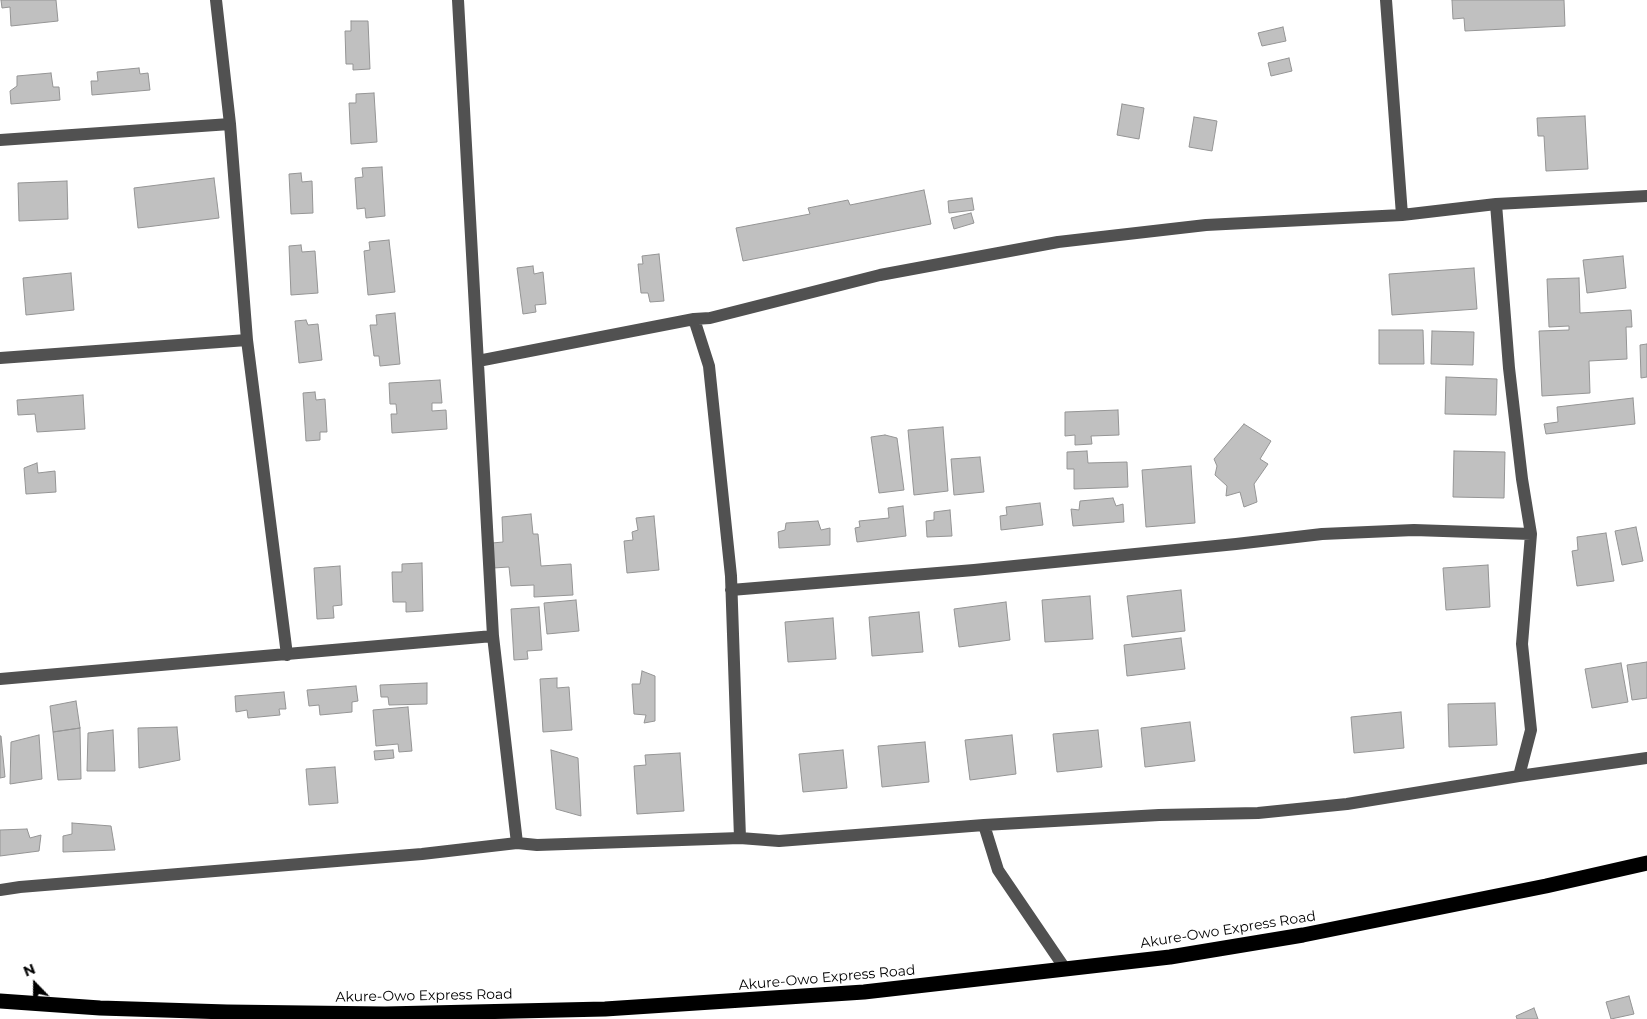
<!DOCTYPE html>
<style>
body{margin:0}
#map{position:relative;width:1647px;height:1019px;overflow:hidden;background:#fff;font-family:Montserrat,sans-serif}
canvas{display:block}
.north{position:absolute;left:10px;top:959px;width:50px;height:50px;-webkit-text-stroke:4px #fff;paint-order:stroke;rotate:338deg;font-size:14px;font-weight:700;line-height:20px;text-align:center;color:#000}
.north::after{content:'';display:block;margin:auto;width:18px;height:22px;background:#000;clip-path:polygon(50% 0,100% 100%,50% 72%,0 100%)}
</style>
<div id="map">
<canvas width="1647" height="1019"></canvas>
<div class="north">N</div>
</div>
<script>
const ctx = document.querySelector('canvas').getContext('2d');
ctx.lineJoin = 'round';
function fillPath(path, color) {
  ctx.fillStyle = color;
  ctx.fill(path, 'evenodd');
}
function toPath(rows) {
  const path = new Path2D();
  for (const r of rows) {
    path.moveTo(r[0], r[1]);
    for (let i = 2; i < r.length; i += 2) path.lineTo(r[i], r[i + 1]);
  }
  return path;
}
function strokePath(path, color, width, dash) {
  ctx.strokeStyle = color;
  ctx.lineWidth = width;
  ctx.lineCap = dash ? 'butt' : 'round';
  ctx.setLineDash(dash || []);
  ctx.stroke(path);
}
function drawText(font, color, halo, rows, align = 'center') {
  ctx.font = font + ' Montserrat,sans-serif';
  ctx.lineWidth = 4;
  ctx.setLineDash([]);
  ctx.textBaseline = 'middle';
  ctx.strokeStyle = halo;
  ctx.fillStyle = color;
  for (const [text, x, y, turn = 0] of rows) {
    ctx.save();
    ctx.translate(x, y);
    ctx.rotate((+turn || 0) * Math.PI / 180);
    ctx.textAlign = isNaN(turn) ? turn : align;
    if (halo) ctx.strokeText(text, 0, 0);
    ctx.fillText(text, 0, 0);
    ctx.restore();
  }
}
const building = toPath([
 [1,0,56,0,58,21,11,26,10,7,2,8,1,0],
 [1452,0,1564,0,1565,26,1465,31,1464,18,1453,19,1452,0],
 [351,21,368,21,370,69,353,70,353,64,346,64,345,31,351,31,351,21],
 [1283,27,1286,41,1262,46,1258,33,1283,27],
 [1289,58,1292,71,1271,76,1268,63,1289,58],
 [139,68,140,74,148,73,150,90,92,95,91,81,98,81,97,72,139,68],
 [51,73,53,87,59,87,60,100,11,104,10,91,17,86,17,76,51,73],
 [374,93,377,142,351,144,349,103,356,103,356,94,374,93],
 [1122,104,1144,108,1139,139,1117,135,1122,104],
 [1585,116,1588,169,1546,171,1544,136,1538,136,1537,118,1585,116],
 [1194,117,1217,121,1212,151,1189,147,1194,117],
 [382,167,385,216,366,218,365,208,357,209,355,178,363,177,362,168,382,167],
 [301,173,302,182,312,181,313,213,291,214,289,174,301,173],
 [214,178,219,218,138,228,134,188,214,178],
 [67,181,68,219,19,221,18,183,67,181],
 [924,190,931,224,743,261,736,228,810,214,808,208,848,200,850,205,924,190],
 [972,198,974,210,949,213,948,201,972,198],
 [971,213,974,223,954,229,951,218,971,213],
 [389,240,395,292,368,295,364,251,370,250,369,242,389,240],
 [301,245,302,252,315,251,318,293,291,295,289,246,301,245],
 [659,254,664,301,650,302,648,293,641,293,638,264,643,264,642,256,659,254],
 [1623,256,1626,288,1587,293,1583,260,1623,256],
 [533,266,534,274,543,272,546,304,535,305,536,312,523,314,517,268,533,266],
 [1474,268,1477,309,1392,315,1389,274,1474,268],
 [71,273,74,310,26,315,23,278,71,273],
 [1579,278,1580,313,1631,310,1632,327,1626,327,1627,359,1589,361,1590,393,1542,396,1539,331,1569,330,1569,326,1549,327,1547,279,1579,278],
 [395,313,400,364,380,366,379,356,374,356,370,325,377,325,376,315,395,313],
 [306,320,308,325,318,324,322,360,299,363,295,321,306,320],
 [1379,330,1423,330,1424,364,1379,364,1379,330],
 [1432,331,1474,332,1473,365,1431,364,1432,331],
 [1647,344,1647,377,1641,378,1640,345,1647,344],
 [1446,377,1497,379,1496,415,1445,414,1446,377],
 [440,380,442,403,432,403,432,411,446,410,447,429,392,433,391,414,397,414,396,404,390,404,389,383,440,380],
 [315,392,316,400,325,399,327,432,320,432,320,440,306,441,303,393,315,392],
 [83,395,85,429,37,432,35,414,18,415,17,400,83,395],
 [1633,398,1635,424,1546,434,1544,424,1558,422,1557,407,1633,398],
 [1118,410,1119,435,1091,436,1092,444,1075,445,1075,435,1065,436,1065,412,1118,410],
 [1244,424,1271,441,1260,459,1268,464,1254,484,1257,502,1244,507,1240,492,1226,496,1227,486,1215,475,1217,466,1214,459,1244,424],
 [943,427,948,491,914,495,908,430,943,427],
 [885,435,897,438,904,490,879,493,871,437,885,435],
 [1087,451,1088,463,1127,462,1128,487,1074,489,1074,469,1067,469,1067,452,1087,451],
 [1454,451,1505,452,1504,498,1453,497,1454,451],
 [980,457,984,492,954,495,951,459,980,457],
 [37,463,38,473,55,471,56,492,26,494,24,468,37,463],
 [1191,466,1195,523,1146,527,1142,470,1191,466],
 [1113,498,1116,506,1123,504,1124,522,1073,526,1071,509,1079,510,1080,501,1113,498],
 [1040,503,1043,525,1001,530,1000,516,1007,515,1006,507,1040,503],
 [903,506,906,536,857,542,855,528,860,527,859,521,889,518,888,508,903,506],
 [950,510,952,536,927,537,926,521,934,520,934,512,950,510],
 [531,514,533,534,538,534,541,566,571,564,573,595,534,597,534,585,511,586,509,567,493,568,492,543,503,542,502,517,531,514],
 [654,516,659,570,627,573,624,541,633,540,632,532,638,530,636,518,654,516],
 [818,521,821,530,830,528,830,545,779,548,778,532,785,530,786,523,818,521],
 [1636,527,1643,561,1622,565,1615,531,1636,527],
 [1606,533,1614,581,1577,586,1572,551,1578,550,1577,537,1606,533],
 [422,563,423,611,406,612,406,602,393,602,392,572,402,572,402,564,422,563],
 [1488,565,1490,607,1446,610,1443,568,1488,565],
 [340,566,342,605,333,606,334,618,317,619,314,568,340,566],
 [1181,590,1185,631,1132,637,1127,596,1181,590],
 [1090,596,1093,639,1045,642,1042,600,1090,596],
 [576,600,579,631,547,634,544,603,576,600],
 [1006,602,1010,640,959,647,954,609,1006,602],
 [539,607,542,650,527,651,528,659,514,660,511,609,539,607],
 [919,612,923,652,872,656,869,617,919,612],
 [833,618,836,659,788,662,785,622,833,618],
 [1181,638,1185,669,1127,676,1124,645,1181,638],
 [1647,662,1647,698,1632,700,1627,665,1647,662],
 [1621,663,1628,702,1592,708,1585,669,1621,663],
 [642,671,655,676,655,721,644,723,646,715,634,714,632,684,640,684,642,671],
 [557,678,557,688,569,687,572,730,543,732,540,679,557,678],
 [427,683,427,704,389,705,388,697,381,697,380,685,427,683],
 [356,686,358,701,352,702,352,712,320,715,319,705,309,706,307,690,356,686],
 [284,692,286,709,279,709,280,715,248,718,247,710,236,712,235,696,284,692],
 [76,701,80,728,53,732,50,706,76,701],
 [1495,703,1497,745,1449,747,1448,704,1495,703],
 [408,707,412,751,399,752,398,744,376,746,373,710,408,707],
 [1401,712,1404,748,1354,753,1351,717,1401,712],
 [1190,722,1195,761,1145,767,1141,728,1190,722],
 [177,727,180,760,139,768,138,728,177,727],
 [80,728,81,779,58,780,53,732,80,728],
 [113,730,115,771,87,771,88,733,113,730],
 [1098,730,1102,767,1057,772,1053,734,1098,730],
 [39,735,42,779,10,784,11,742,39,735],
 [1012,735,1016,774,970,780,965,740,1012,735],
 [0,736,1,736,5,777,0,778,0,736],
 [925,742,929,782,882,787,878,746,925,742],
 [393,750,394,758,375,760,374,751,393,750],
 [551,750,578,758,581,816,556,809,551,750],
 [843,750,847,788,803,792,799,754,843,750],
 [680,753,684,811,637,814,634,766,646,765,645,755,680,753],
 [335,767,338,803,309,805,306,769,335,767],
 [72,823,111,826,115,850,63,852,63,836,72,834,72,823],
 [27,829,30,838,41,835,39,851,0,856,0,830,27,829],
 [1629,996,1634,1014,1611,1019,1606,1002,1629,996],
 [1534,1008,1538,1019,1517,1019,1516,1016,1534,1008]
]);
fillPath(building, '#c0c0c0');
strokePath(building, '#959595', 1);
strokePath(toPath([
 [216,0,230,124,247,340,287,655],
 [458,0,493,636,517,843],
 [1386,0,1402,215],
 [0,140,230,124],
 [1496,204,1509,368,1522,479,1531,534,1522,644,1531,730,1519,776],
 [694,319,709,366,731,576,740,838],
 [0,358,247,340],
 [478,361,694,319,710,318,880,275,1058,242,1206,225,1402,215,1496,204,1647,196],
 [731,590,974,570,1236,544,1322,534,1414,530,1531,534],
 [0,679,493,636],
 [984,825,998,870,1066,970],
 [0,890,20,887,422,854,517,843,537,845,740,838,779,841,984,825,1159,815,1258,813,1347,804,1519,776,1647,758]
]), '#515151', 12);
strokePath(toPath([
 [0,1001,100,1008,227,1012,385,1014,605,1009,864,992,1170,957,1303,935,1546,886,1647,863]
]), '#000', 15);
drawText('14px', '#000', '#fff', [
 ["Akure-Owo Express Road",1228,930,-9],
 ["Akure-Owo Express Road",827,978,-5],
 ["Akure-Owo Express Road",424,996,-1]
]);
</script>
